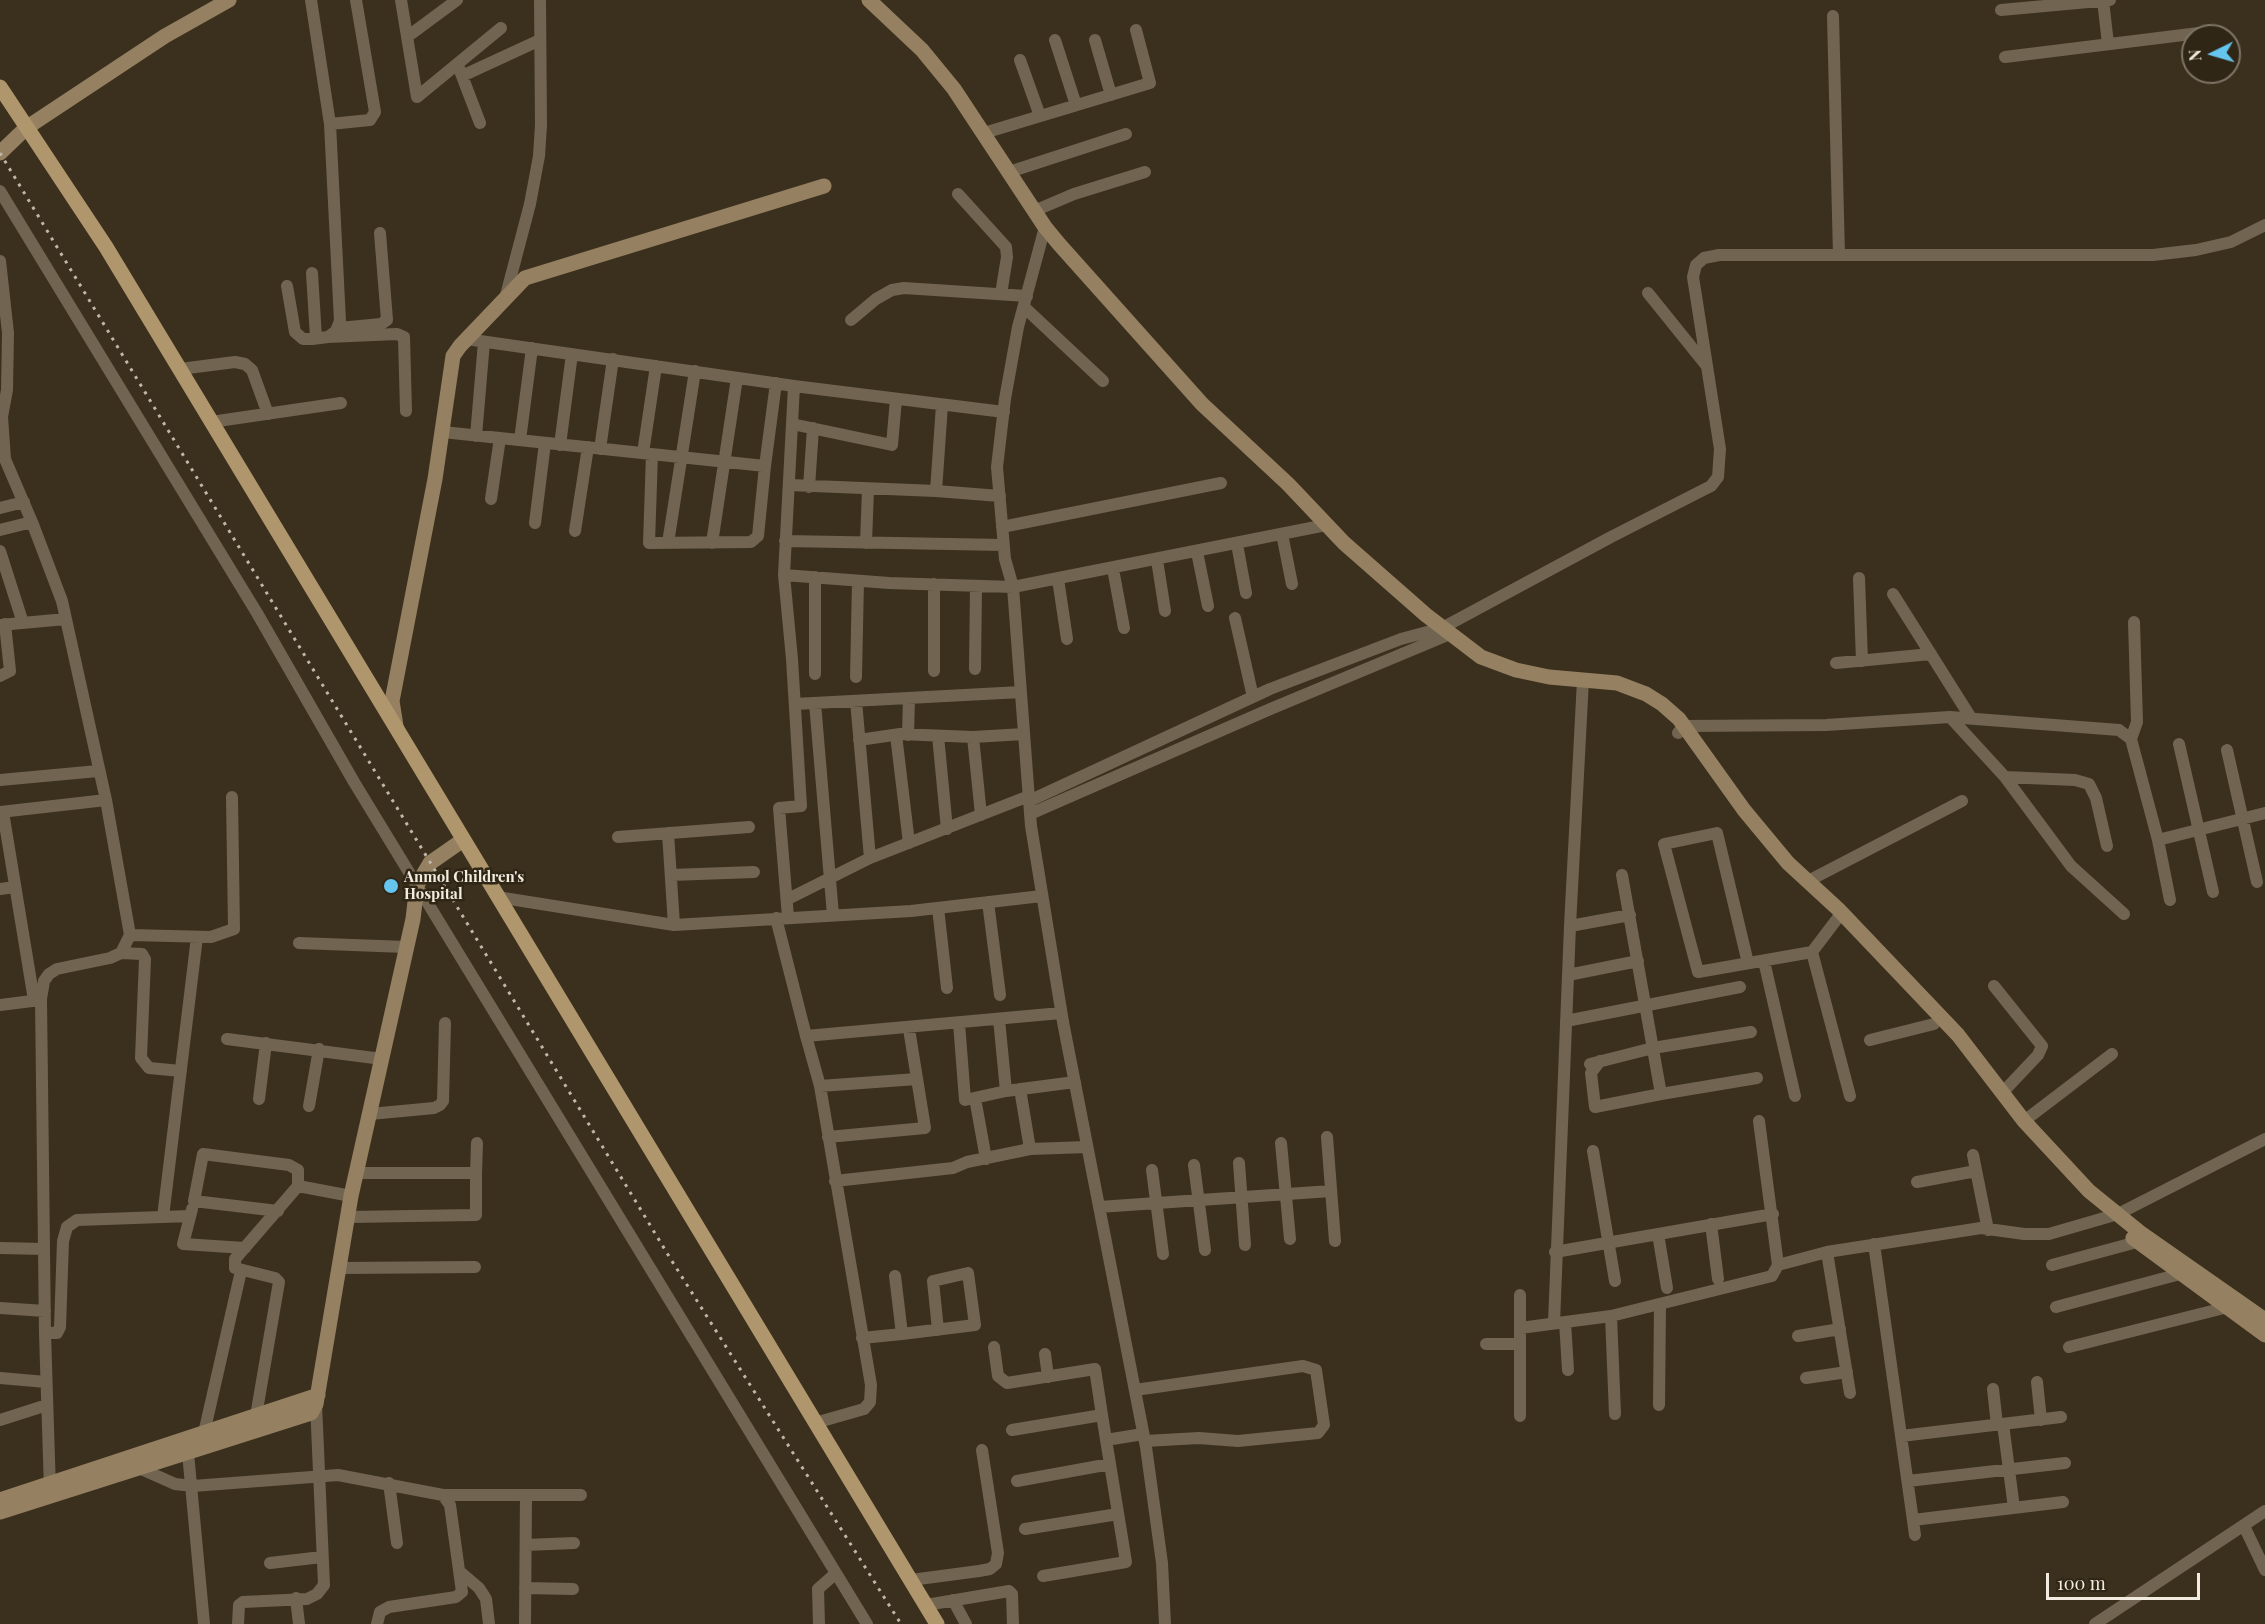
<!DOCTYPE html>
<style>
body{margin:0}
#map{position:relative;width:2265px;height:1624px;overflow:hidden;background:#3b301e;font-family:"Playfair Display",serif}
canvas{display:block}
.north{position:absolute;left:2181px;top:24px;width:60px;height:60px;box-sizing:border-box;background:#302615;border:2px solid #7e7566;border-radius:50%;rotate:265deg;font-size:16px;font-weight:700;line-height:24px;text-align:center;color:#f2ebe0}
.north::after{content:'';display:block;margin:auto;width:21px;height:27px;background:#65c5ef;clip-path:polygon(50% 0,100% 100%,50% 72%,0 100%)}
.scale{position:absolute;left:2046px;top:1573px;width:154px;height:27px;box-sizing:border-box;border:3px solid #f2ebe0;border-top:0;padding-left:8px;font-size:18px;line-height:21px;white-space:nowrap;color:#f2ebe0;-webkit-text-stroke:4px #302615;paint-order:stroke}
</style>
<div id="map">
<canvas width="2265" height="1624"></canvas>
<div class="north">N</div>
<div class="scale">100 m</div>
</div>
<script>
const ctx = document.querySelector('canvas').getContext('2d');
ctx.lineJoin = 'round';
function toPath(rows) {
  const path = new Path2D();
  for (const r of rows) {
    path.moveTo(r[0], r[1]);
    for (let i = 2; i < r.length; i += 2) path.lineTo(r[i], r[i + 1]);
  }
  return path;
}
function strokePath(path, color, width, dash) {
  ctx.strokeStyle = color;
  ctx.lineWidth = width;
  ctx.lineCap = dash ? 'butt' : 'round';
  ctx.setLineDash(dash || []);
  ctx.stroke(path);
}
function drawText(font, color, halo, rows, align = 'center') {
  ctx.font = font + ' "Playfair Display",serif';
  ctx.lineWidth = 5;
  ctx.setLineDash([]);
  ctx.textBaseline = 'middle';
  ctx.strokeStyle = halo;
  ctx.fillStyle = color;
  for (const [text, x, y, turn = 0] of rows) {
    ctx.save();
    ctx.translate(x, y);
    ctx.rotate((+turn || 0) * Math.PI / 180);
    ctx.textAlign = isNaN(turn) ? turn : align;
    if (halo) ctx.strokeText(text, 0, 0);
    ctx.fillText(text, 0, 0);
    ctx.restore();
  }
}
strokePath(toPath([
 [401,0,417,97,501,28],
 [2103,0,2108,44],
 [2001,10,2110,0],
 [1833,16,1839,255],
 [407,37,457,0],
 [1055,40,1076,105],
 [1095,40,1111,95],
 [2005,57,2199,33],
 [1020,60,1040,116],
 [459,68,480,123],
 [462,76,540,40],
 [330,124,370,120,375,112,356,0],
 [984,133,1150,83,1136,30],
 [1009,172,1126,134],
 [0,191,257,613,354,782,867,1624],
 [958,194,1006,247,1007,257,1001,294],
 [1034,211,1074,194,1145,172],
 [1045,227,1018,327,1005,399,997,467,1005,559,1013,587,1031,826,1063,1022,1146,1447,1162,1563,1165,1624],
 [0,261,8,333,7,390,2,417,5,459,32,522,62,601,106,800,130,935,121,953,110,958,57,969,49,974,44,981,41,999,45,1333,50,1490],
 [312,273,316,338],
 [287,286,295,332,303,339,312,339,328,337,336,331,340,321,330,124,311,0],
 [1648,293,1706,365],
 [505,299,530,204,539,156,541,125,540,0],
 [1024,307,1103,381],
 [851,320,876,299,892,290,904,288,1027,296],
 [339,328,381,324,387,320,380,233],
 [328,337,397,334,404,337,406,411],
 [466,339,794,386],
 [180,369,235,362,245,364,252,370,268,414],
 [942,405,936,491,1000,496],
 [211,422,341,403],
 [792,424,892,445,896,399],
 [443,432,765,466,758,536,751,542,649,543,652,454],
 [476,436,484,342],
 [520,440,532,348],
 [560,445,572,354],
 [600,449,613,359],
 [643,453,656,366],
 [765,466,776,383],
 [789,485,936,491],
 [809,487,813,428],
 [491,499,500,438],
 [0,508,24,502],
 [535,523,545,443],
 [1002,527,1221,483],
 [0,530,32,522],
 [575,531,588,447],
 [1282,534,1292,584],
 [785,541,1004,545],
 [668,543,695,371],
 [712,543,737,378],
 [866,543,868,489],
 [1237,544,1246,593],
 [0,551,23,623],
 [1197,552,1208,606],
 [1157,560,1165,611],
 [1113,569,1124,628],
 [784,575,794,386,1004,412],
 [1859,578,1862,661],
 [1058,579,1067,639],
 [934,584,934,671],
 [1893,594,1971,718],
 [1235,618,1253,697],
 [0,625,66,619],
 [1836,663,1931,654],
 [975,669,976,586],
 [815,674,815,577],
 [0,676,10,671,5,624],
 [856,677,858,581],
 [856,701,870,858],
 [815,703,833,915],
 [795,704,1021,692],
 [1950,717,2005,777,2071,866,2124,914],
 [1678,733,1684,726,1826,725,1950,717,2119,730,2131,739,2158,840,2170,900],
 [896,735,909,843],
 [908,735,909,698],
 [938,736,947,829],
 [973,737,981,815],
 [2131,739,2137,722,2134,622],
 [859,740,900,734,973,737,1024,734],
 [2179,744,2213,892],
 [2227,750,2257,882],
 [2005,777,2075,780,2089,784,2096,798,2107,846],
 [0,780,98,771],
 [1029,801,1270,689,1401,639,1442,628,1611,537,1711,486,1718,477,1720,449,1693,277,1696,265,1704,258,1719,255,2153,255,2196,250,2231,242,2265,225],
 [0,812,106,800],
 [3,812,34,1000],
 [1030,814,1268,710,1450,634],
 [668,833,674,925],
 [618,837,749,827],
 [2158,840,2265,813],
 [671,875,754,872],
 [1622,875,1661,1094,1757,1078],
 [1808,881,1962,801],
 [0,889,15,887],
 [497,897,674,925,911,911,1042,896],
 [788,899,870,858,1029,796],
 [988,902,1000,995],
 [938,908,947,988],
 [788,917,779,808,801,806,792,659,784,575,889,583,1013,587,1326,525],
 [776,918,806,1036],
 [1570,926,1630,915],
 [130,935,211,937,234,929,232,797],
 [299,943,406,947],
 [1812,952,1850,1096],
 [121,953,142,954,145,959,141,1058,149,1068,181,1071],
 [1764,961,1795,1096],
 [1748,963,1717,833,1664,844,1698,972,1812,952,1837,919],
 [1568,975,1638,961],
 [1994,986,2042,1046,2038,1055,2003,1092],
 [0,1005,40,1000],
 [999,1019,1006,1091,1075,1082],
 [1566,1021,1740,987],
 [959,1023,965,1100,1006,1091],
 [227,1039,382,1059],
 [1870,1040,1934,1024],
 [1600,1061,1591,1073,1595,1107,1661,1094],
 [1590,1064,1653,1048,1751,1032],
 [820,1086,917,1079],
 [1020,1089,1030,1149],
 [975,1098,986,1159],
 [259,1099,266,1043],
 [309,1106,319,1049],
 [370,1114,434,1108,440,1105,443,1101,445,1023],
 [2024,1121,2112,1054],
 [828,1137,925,1128,909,1029],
 [1327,1137,1335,1241],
 [1281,1143,1290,1239],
 [1593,1151,1615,1281],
 [1973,1155,1988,1230],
 [1239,1163,1245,1245],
 [1194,1165,1205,1250],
 [1152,1170,1163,1254],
 [476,1173,477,1143],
 [835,1181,953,1168,967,1162,1030,1149,1087,1147],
 [1917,1182,1976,1171],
 [1099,1207,1331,1191],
 [192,1209,183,1244,245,1248],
 [278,1211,194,1201,203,1154,289,1165,298,1170,298,1186],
 [163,1217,197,937],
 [348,1217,476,1215,476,1173,357,1173],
 [1711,1224,1718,1279],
 [1658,1234,1667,1288],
 [1874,1244,1915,1535],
 [0,1248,44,1249],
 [1555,1252,1773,1214],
 [1827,1252,1850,1393],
 [1778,1265,1827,1252,1981,1228,2024,1234,2049,1234,2118,1214,2265,1139],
 [2052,1265,2137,1242],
 [341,1268,475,1267],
 [895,1276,902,1334],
 [2056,1307,2180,1274],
 [0,1308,45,1311],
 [1611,1316,1615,1414],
 [1565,1322,1568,1370],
 [1554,1323,1570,926,1583,680],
 [1520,1328,1611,1316,1772,1276,1778,1265,1759,1121],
 [45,1333,57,1333,60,1327,63,1241,67,1227,77,1220,190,1216],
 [1798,1336,1840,1329],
 [862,1338,902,1334,975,1325,968,1273,933,1281,938,1330],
 [1486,1344,1520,1344],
 [994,1347,998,1376,1007,1383,1095,1369,1102,1415],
 [2069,1347,2224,1308,2230,1300],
 [1045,1354,1048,1377],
 [0,1378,46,1382],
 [1806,1378,1847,1372],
 [2037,1382,2041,1420],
 [1993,1389,1997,1425],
 [1135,1390,1303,1366,1316,1370,1324,1425,1318,1433,1238,1441,1199,1438,1145,1441],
 [1659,1405,1660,1305],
 [256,1416,279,1282,275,1278,235,1268,235,1259,298,1186,351,1196],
 [1520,1416,1520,1295],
 [0,1420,47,1405],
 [815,1423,864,1409,870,1402,871,1385,820,1086,806,1036,1061,1013],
 [2003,1424,2014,1508],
 [1012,1430,1102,1415,1126,1562,1043,1576],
 [204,1433,241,1271],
 [1901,1436,2061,1417],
 [1106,1440,1143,1434],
 [188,1453,204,1624],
 [139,1468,175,1484,193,1486,338,1475,443,1495,581,1495],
 [1017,1481,1110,1464],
 [1908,1481,2065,1463],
 [389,1483,397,1543],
 [1913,1520,2063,1502],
 [2244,1526,2265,1570],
 [1025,1529,1118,1514],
 [526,1545,574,1543],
 [270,1563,322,1557],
 [459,1571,479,1588,486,1599,489,1624],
 [911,1580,979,1571,990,1569,996,1564,998,1553,982,1450],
 [525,1588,573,1589],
 [296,1598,299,1624],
 [953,1600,966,1624],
 [926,1605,1009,1591,1012,1594,1013,1624],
 [238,1624,239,1605,243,1602,307,1599,317,1594,324,1585,316,1404],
 [377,1624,380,1612,389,1607,456,1597,462,1592,450,1505,443,1495],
 [525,1624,526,1495],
 [819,1624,818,1589,835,1574],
 [2095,1624,2265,1511]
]), '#716551', 12);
strokePath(toPath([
 [869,0,922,50,954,89,1045,227,1059,244,1202,404,1288,484,1344,543,1426,615,1481,657,1516,670,1549,677,1617,683,1646,694,1662,704,1679,719,1744,810,1788,863,1838,909,1958,1035,2024,1121,2089,1191,2142,1234,2265,1320],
 [0,153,26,128,165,36,229,0],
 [396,726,392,701,435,479,453,356,460,346,525,278,824,186],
 [2133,1238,2265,1335],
 [0,1500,318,1395],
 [0,1512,311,1413,316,1404,351,1196,413,919,417,885,430,863,463,840]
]), '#958161', 15);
strokePath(toPath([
 [0,87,106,247,937,1624]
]), '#b0966d', 15);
strokePath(toPath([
 [0,153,670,1258,901,1624]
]), '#bfb7aa', 3, [3, 6]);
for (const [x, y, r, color] of [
 [391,886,8,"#65c5ef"]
]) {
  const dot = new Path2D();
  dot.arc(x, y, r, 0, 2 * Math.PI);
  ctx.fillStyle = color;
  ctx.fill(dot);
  strokePath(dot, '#302615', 2);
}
drawText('bold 15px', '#f2ebe0', '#302615', [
 ["Anmol Children's",404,877],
 ["Hospital",404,894]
], 'left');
</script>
